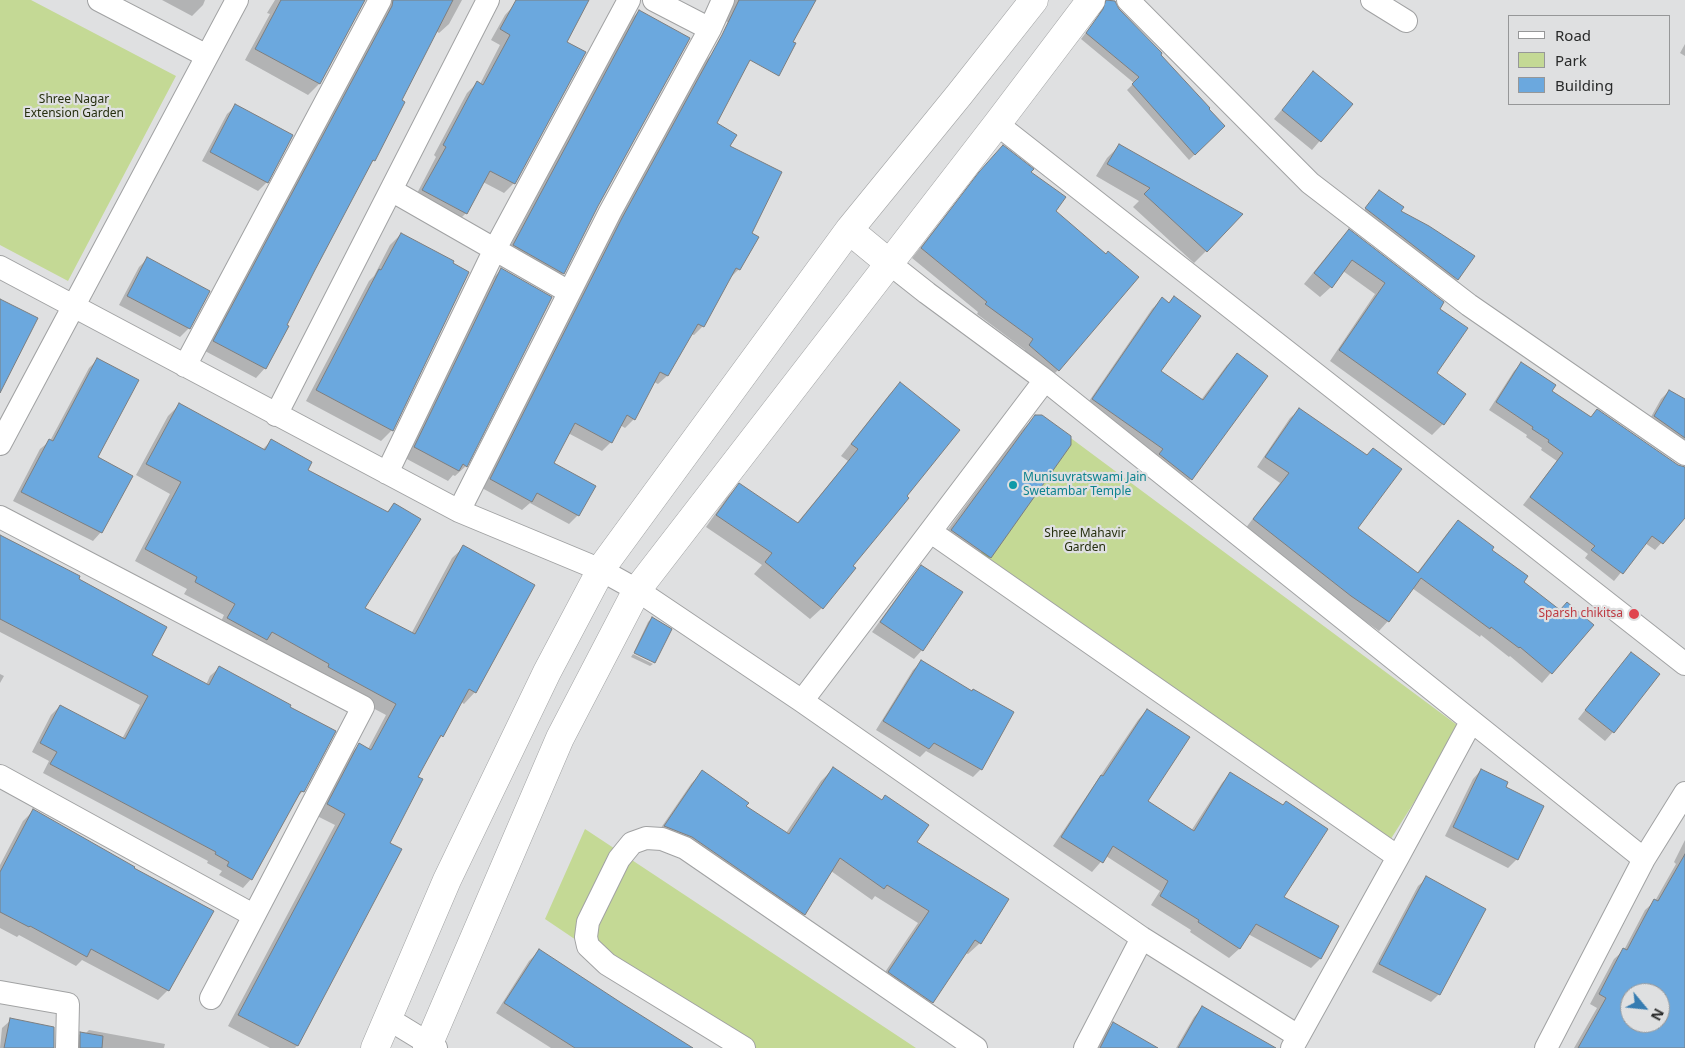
<!DOCTYPE html>
<style>
body{margin:0}
#map{position:relative;width:1685px;height:1048px;overflow:hidden;background:#dfe0e1;font-family:"Noto Sans",sans-serif}
canvas{display:block}
.legend{position:absolute;left:1508px;top:15px;width:162px;height:90px;box-sizing:border-box;background:#dfe0e1;border:1px solid #969798;margin:0;padding:6px 9px;list-style:none;font-size:15px;color:#292a2a}
.legend li{display:flex;align-items:center;gap:10px;height:25px}
.legend b{width:25px;border:1px solid #969798}
.north{position:absolute;left:1620px;top:983px;width:50px;height:50px;box-sizing:border-box;background:#dfe0e1;border:1px solid #969798;border-radius:50%;rotate:118deg;font-size:14px;font-weight:700;line-height:20px;text-align:center;color:#292a2a}
.north::after{content:'';display:block;margin:auto;width:18px;height:22px;background:#367cb1;clip-path:polygon(50% 0,100% 100%,50% 72%,0 100%)}
</style>
<div id="map">
<canvas width="1685" height="1048"></canvas>
<ul class="legend">
<li><b style="height:6px;background:#fff"></b>Road</li>
<li><b style="height:14px;background:#c4d995"></b>Park</li>
<li><b style="height:14px;background:#6ba8de"></b>Building</li>
</ul>
<div class="north">N</div>
</div>
<script>
const ctx = document.querySelector('canvas').getContext('2d');
ctx.lineJoin = 'round';
function fillPath(path, color) {
  ctx.fillStyle = color;
  ctx.fill(path, 'evenodd');
}
function toPath(rows) {
  const path = new Path2D();
  for (const r of rows) {
    path.moveTo(r[0], r[1]);
    for (let i = 2; i < r.length; i += 2) path.lineTo(r[i], r[i + 1]);
  }
  return path;
}
function strokePath(path, color, width, dash) {
  ctx.strokeStyle = color;
  ctx.lineWidth = width;
  ctx.lineCap = dash ? 'butt' : 'round';
  ctx.setLineDash(dash || []);
  ctx.stroke(path);
}
function drawText(font, color, halo, rows, align = 'center') {
  ctx.font = font + ' "Noto Sans",sans-serif';
  ctx.lineWidth = 4.5;
  ctx.setLineDash([]);
  ctx.textBaseline = 'middle';
  ctx.strokeStyle = halo;
  ctx.fillStyle = color;
  for (const [text, x, y, turn = 0] of rows) {
    ctx.save();
    ctx.translate(x, y);
    ctx.rotate((+turn || 0) * Math.PI / 180);
    ctx.textAlign = isNaN(turn) ? turn : align;
    if (halo) ctx.strokeText(text, 0, 0);
    ctx.fillText(text, 0, 0);
    ctx.restore();
  }
}
fillPath(toPath([
 [0,0,31,0,176,76,68,281,0,245],
 [1068,436,1461,728,1387,845,979,555],
 [585,829,916,1048,736,1048,545,919]
]), '#c4d995');
fillPath(toPath([
 [162,0,205,0,203,5,192,16],
 [275,0,364,0,319,84,308,95,245,60,270,14,267,13],
 [380,0,462,0,449,24,439,33,436,31,400,100,374,160,368,166,314,269,265,368,256,378,205,351],
 [519,0,588,0,566,43,514,183,504,193,483,182,466,213,456,223,413,201,436,157,434,155,467,93,477,83,480,84,500,45,491,40,505,15],
 [723,0,809,0,782,53,724,20],
 [1108,0,1112,0,1114,2,1118,10,1224,126,1189,160,1127,90,1134,83,1081,39,1098,17,1101,7],
 [639,11,597,205,563,273,554,282,506,254,630,20],
 [1685,44,1685,56,1680,53],
 [714,52,715,124,729,147,750,234,739,269,730,278,703,326,694,335,691,334,667,376,658,384,654,382,634,419,625,428,620,425,611,442,602,451,568,433,552,463,594,486,578,515,569,524,530,503,522,510,482,488,613,228,705,61],
 [1313,73,1351,104,1312,150,1274,119],
 [236,106,267,182,258,191,202,161,227,114],
 [1119,146,1206,251,1194,263,1133,207,1139,201,1096,176,1107,158],
 [993,157,1030,172,1055,211,1058,370,1049,379,1020,355,1025,350,977,314,978,312,912,258,970,184],
 [1375,196,1457,280,1454,283,1362,213],
 [1349,231,1438,309,1435,374,1443,424,1432,435,1330,361,1375,294,1343,271,1331,287,1320,297,1304,284,1338,242],
 [401,234,468,273,391,431,381,441,306,401,369,281,374,276,390,245],
 [147,259,208,291,189,328,180,337,119,305,139,267],
 [501,270,466,466,455,476,453,475,448,481,405,458,491,280],
 [1174,298,1159,371,1201,400,1227,365,1237,355,1191,479,1181,489,1083,410,1152,309,1162,299,1168,304],
 [97,360,96,458,101,532,93,541,13,501,40,449,50,441,89,368],
 [1521,364,1550,391,1590,418,1597,411,1677,466,1685,468,1685,516,1655,550,1645,543,1614,581,1585,558,1588,554,1523,505,1557,461,1541,450,1542,448,1526,437,1527,435,1489,410,1514,371],
 [900,384,852,566,822,608,810,619,754,574,762,565,706,527,728,496,739,485,797,523,848,461,841,456,889,395],
 [1669,391,1685,400,1685,451,1647,424,1661,399],
 [179,405,262,450,271,441,306,470,386,513,395,504,364,609,411,634,452,558,464,547,475,692,464,704,460,701,442,736,436,742,417,777,389,844,297,1046,295,1048,270,1048,228,1026,335,825,317,816,348,756,359,745,368,749,386,715,318,679,217,630,224,615,184,594,187,589,135,561,170,494,136,475,168,416],
 [1300,409,1366,456,1373,449,1356,528,1417,573,1449,531,1458,522,1522,582,1559,611,1592,625,1542,683,1510,656,1509,657,1481,635,1480,637,1412,588,1388,621,1379,631,1342,605,1245,529,1280,483,1257,467,1290,418],
 [1036,416,990,557,974,574,935,547,1019,433],
 [0,537,77,580,151,655,206,685,210,676,219,668,289,707,303,791,294,800,251,879,243,888,219,875,222,871,207,863,208,861,43,773,49,761,32,752,51,715,60,706,122,739,140,705,0,632],
 [922,567,922,650,914,659,872,632,913,575],
 [652,618,655,661,634,652,648,622],
 [1631,653,1613,732,1605,741,1578,719,1623,662],
 [633,654,653,664,650,666,631,657],
 [922,661,981,769,973,777,926,751,920,757,876,730,913,670],
 [0,674,4,676,0,683],
 [1147,710,1146,801,1191,831,1222,783,1231,773,1282,898,1337,927,1320,959,1311,968,1248,934,1239,949,1229,958,1190,932,1191,930,1151,905,1160,891,1106,856,1092,872,1053,846,1138,720],
 [833,769,915,842,980,943,968,954,965,953,932,1002,921,1014,877,984,918,923,875,896,872,900,831,871,804,914,793,925,654,838,691,784,702,772,744,807,786,833,821,781],
 [1481,770,1504,787,1517,859,1508,868,1445,836,1473,779],
 [33,811,168,990,158,1000,82,960,76,966,19,935,17,937,0,928,0,865,23,821],
 [1685,840,1685,1048,1574,1048,1597,1008,1590,1004,1614,959,1624,950,1645,910,1655,901,1676,864,1674,862],
 [1630,993,1660,993,1660,1023,1630,1023],
 [1427,878,1439,994,1431,1002,1372,972,1418,886],
 [539,951,683,1048,551,1048,496,1013,529,961],
 [1202,1008,1265,1048,1176,1048,1194,1017],
 [11,1020,53,1048,0,1048,2,1028],
 [1113,1024,1155,1048,1097,1048,1105,1032],
 [89,1030,165,1044,164,1048,72,1048,72,1042,81,1033,85,1034]
]), '#0003');
const building = toPath([
 [281,0,365,0,320,84,255,49,281,0],
 [393,0,453,0,402,100,405,102,375,161,373,160,315,270,287,325,289,326,266,369,213,341,392,6,393,0],
 [516,0,589,0,567,42,586,52,515,184,490,171,467,214,422,190,446,147,443,145,477,81,483,85,510,35,500,29,516,0],
 [739,0,816,0,793,42,796,43,779,76,750,60,717,123,737,135,730,146,782,172,752,233,759,237,740,270,736,268,704,327,698,324,668,376,660,372,635,420,627,415,612,443,575,423,554,463,596,486,579,516,537,493,532,502,490,479,622,218,722,35,739,0],
 [1106,0,1115,1,1119,9,1162,53,1161,55,1210,108,1209,109,1225,126,1195,155,1132,84,1139,77,1086,33,1103,9,1106,0],
 [639,10,690,38,598,206,564,274,513,245,639,10],
 [1313,71,1353,104,1321,142,1282,110,1313,71],
 [235,104,293,135,268,183,210,152,235,104],
 [1119,144,1243,214,1207,252,1144,194,1150,188,1107,164,1119,144],
 [1003,145,1034,169,1031,172,1066,197,1056,211,1106,254,1108,251,1139,277,1059,371,1029,345,1033,339,985,304,987,302,921,248,979,172,1003,145],
 [1379,190,1404,207,1401,211,1429,226,1475,256,1458,280,1365,208,1379,190],
 [1349,229,1444,302,1440,309,1468,328,1437,373,1466,394,1444,425,1339,350,1385,283,1352,260,1332,288,1314,273,1349,229],
 [401,233,454,261,453,263,469,272,393,431,316,390,379,269,381,270,401,233],
 [147,257,210,291,190,329,127,296,147,257],
 [501,268,552,297,467,467,463,464,459,471,414,447,501,268],
 [1174,296,1201,316,1161,371,1203,400,1237,353,1268,376,1192,480,1159,454,1163,449,1092,399,1162,297,1169,303,1174,296],
 [0,299,38,318,0,393,0,299],
 [97,358,139,380,98,457,133,476,102,533,21,492,49,439,53,441,97,358],
 [1521,362,1556,385,1552,391,1591,417,1597,409,1678,465,1685,467,1685,518,1663,544,1652,536,1623,574,1591,550,1595,546,1530,497,1563,453,1548,442,1549,440,1532,429,1533,427,1496,402,1521,362],
 [900,382,960,430,907,496,909,498,853,566,856,568,823,609,765,562,772,553,716,515,739,483,798,523,858,449,851,444,900,382],
 [1669,390,1685,399,1685,438,1654,416,1669,390],
 [179,403,265,450,271,439,312,462,308,470,388,512,394,503,421,519,365,608,415,634,463,545,535,585,476,693,469,689,443,737,441,735,418,777,423,779,390,843,402,849,298,1046,238,1015,345,814,327,804,359,743,371,750,396,704,328,667,329,664,272,632,267,640,227,618,235,604,195,582,197,577,145,549,181,482,146,464,179,403],
 [1299,408,1367,455,1373,448,1402,469,1358,528,1418,573,1458,520,1494,547,1492,550,1528,576,1524,582,1560,610,1567,602,1594,625,1552,674,1520,647,1519,648,1491,627,1490,629,1421,578,1389,622,1351,596,1253,519,1289,473,1265,457,1299,408],
 [1035,415,1042,415,1071,436,1071,445,991,558,951,530,1035,415],
 [0,535,80,576,79,579,167,627,152,655,209,685,219,666,291,705,290,707,336,731,304,792,301,791,252,880,227,866,229,862,215,854,216,852,50,764,57,752,40,743,60,705,125,739,148,696,0,619,0,535],
 [921,565,963,592,923,651,880,622,921,565],
 [652,617,672,629,655,663,634,653,652,617],
 [1631,652,1660,674,1614,733,1585,710,1631,652],
 [921,660,972,691,973,689,1014,712,982,770,934,743,929,749,883,721,921,660],
 [1147,709,1190,737,1148,801,1194,831,1230,772,1283,805,1286,801,1328,829,1284,897,1339,926,1321,959,1256,924,1240,949,1198,922,1199,920,1160,896,1168,881,1113,846,1103,863,1061,837,1101,775,1103,776,1147,709],
 [833,767,882,800,885,795,929,825,917,842,1009,899,981,944,975,940,933,1003,888,972,929,911,887,885,884,889,840,858,805,915,692,837,664,826,702,770,749,803,746,806,789,834,833,767],
 [1481,769,1508,782,1506,787,1544,806,1518,860,1453,827,1481,769],
 [33,809,135,867,134,868,214,911,169,991,91,949,87,957,30,926,29,927,0,912,0,872,33,809],
 [1685,854,1685,1048,1578,1048,1606,998,1599,994,1623,948,1627,950,1654,899,1658,901,1685,854],
 [1630,993,1660,993,1660,1023,1630,1023,1630,993],
 [1426,876,1486,909,1440,995,1379,964,1426,876],
 [539,949,623,1004,693,1048,575,1048,504,1003,539,949],
 [1202,1006,1276,1048,1178,1048,1202,1006],
 [10,1018,54,1027,54,1048,4,1048,10,1018],
 [1113,1022,1158,1048,1100,1048,1113,1022],
 [80,1032,103,1036,102,1048,80,1048,80,1032]
]);
fillPath(building, '#6ba8de');
strokePath(building, '#7d7e7f', 1);
const street = toPath([
 [99,0,207,56],
 [654,0,710,29],
 [1128,0,1310,183,1469,305,1685,454],
 [1372,0,1406,21],
 [997,124,1685,664],
 [391,190,569,292],
 [889,263,927,293,1045,380,1644,859],
 [0,267,459,511,601,570,637,590,802,701,1142,938,1298,1036],
 [185,366,380,0],
 [276,415,488,0],
 [0,444,237,0],
 [387,473,495,249,629,0],
 [459,511,610,212,710,29,723,0],
 [0,517,363,707,211,998],
 [931,532,1398,857],
 [802,701,1045,380],
 [0,776,253,915],
 [0,992,68,1004,67,1048],
 [387,1018,436,1048],
 [744,1048,607,964,588,946,586,937,588,922,619,859,632,843,646,838,662,839,685,848,976,1048],
 [1085,1048,1142,938],
 [1292,1048,1398,857,1471,722],
 [1546,1048,1644,859,1685,793]
]);
const secondary = toPath([
 [849,230,889,263],
 [375,1048,447,880,547,672,603,566,849,230,959,95,1034,0],
 [427,1048,560,738,637,590,997,124,1091,0]
]);
strokePath(street, '#a1a2a3', 24);
strokePath(secondary, '#a1a2a3', 29);
strokePath(street, '#fff', 22);
strokePath(secondary, '#fff', 28);
for (const [x, y, r, color] of [
 [1013,485,5,"#0f9aa8"],
 [1634,614,6,"#e0444e"]
]) {
  const dot = new Path2D();
  dot.arc(x, y, r, 0, 2 * Math.PI);
  ctx.fillStyle = color;
  ctx.fill(dot);
  strokePath(dot, '#dfe0e1', 2);
}
drawText('12px', '#262f0f', '#dfe0e1', [
 ["Shree Nagar",74,100],
 ["Extension Garden",74,114],
 ["Shree Mahavir",1085,534],
 ["Garden",1085,548]
]);
drawText('12px', '#0d838f', '#dfe0e1', [
 ["Munisuvratswami Jain",1023,478],
 ["Swetambar Temple",1023,492]
], 'left');
drawText('12px', '#be3a42', '#dfe0e1', [
 ["Sparsh chikitsa",1623,614]
], 'right');
</script>
